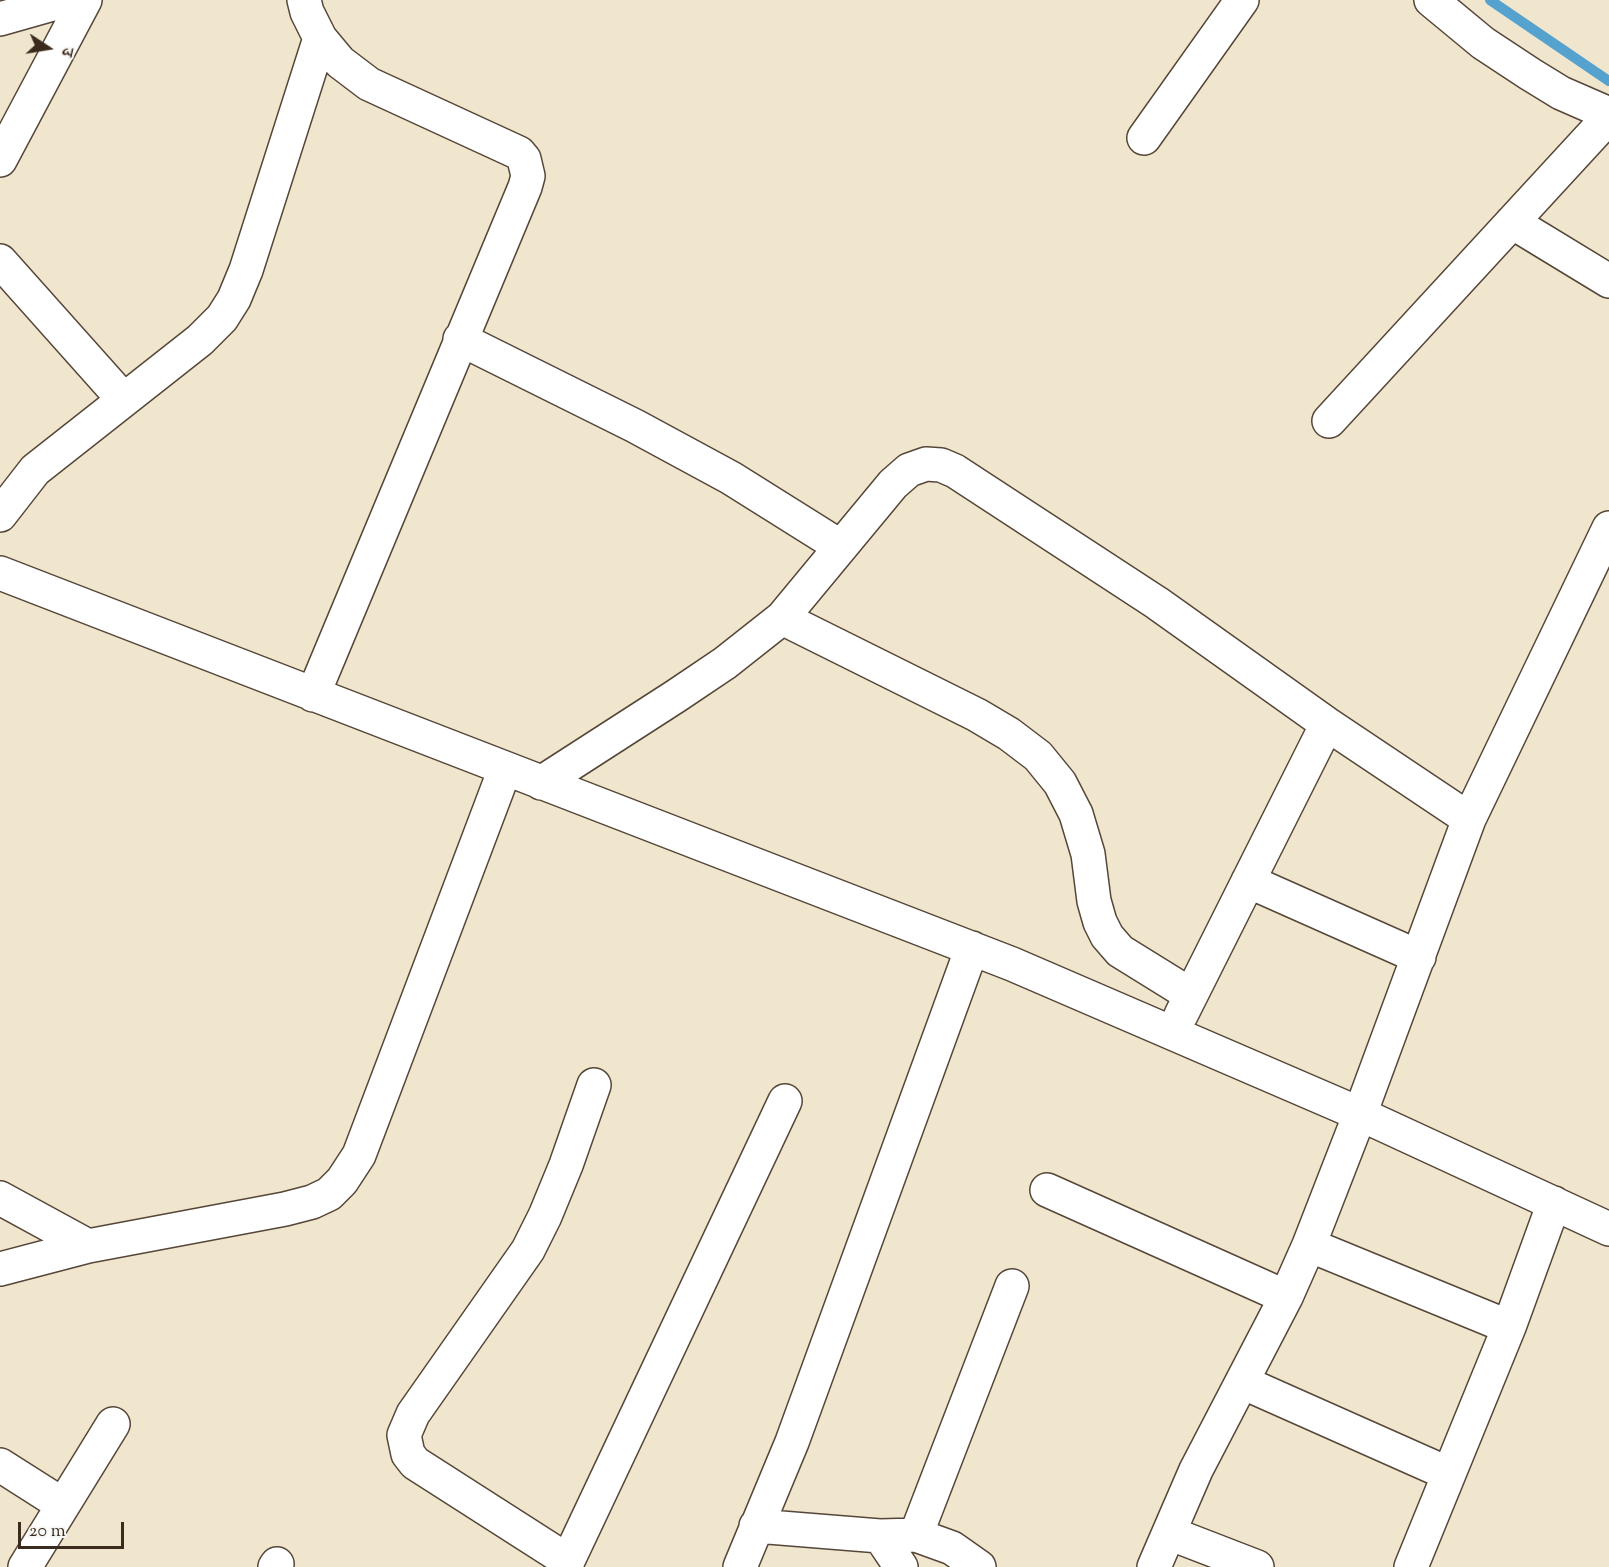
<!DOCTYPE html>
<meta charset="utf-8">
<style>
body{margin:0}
#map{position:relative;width:1609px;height:1567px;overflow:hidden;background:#f0e6ce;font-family:"Sorts Mill Goudy","Noto Serif Devanagari",serif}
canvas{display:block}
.north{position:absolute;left:18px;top:18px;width:60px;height:60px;-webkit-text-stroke:4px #f6f6f2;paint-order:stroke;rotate:102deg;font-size:16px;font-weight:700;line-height:24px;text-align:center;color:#3b2a1e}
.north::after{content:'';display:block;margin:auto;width:21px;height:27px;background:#3b2a1e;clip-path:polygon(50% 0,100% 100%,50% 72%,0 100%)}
.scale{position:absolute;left:18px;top:1522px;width:106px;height:27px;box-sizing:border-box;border:3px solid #3b2a1e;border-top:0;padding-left:8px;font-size:18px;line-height:21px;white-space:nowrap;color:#3b2a1e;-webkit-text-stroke:4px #f6f6f2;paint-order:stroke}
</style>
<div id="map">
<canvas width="1609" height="1567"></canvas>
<div class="north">उ</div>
<div class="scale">20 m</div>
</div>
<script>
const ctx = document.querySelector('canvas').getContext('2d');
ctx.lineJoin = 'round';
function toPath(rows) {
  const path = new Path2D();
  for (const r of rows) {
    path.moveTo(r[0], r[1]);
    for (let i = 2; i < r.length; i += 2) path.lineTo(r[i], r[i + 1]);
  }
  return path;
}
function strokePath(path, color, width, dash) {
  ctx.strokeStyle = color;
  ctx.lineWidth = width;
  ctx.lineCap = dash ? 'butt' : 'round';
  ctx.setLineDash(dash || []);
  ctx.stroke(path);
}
strokePath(toPath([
 [1490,0,1609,81]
]), '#56a2ce', 10);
const minor = toPath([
 [304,0,307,12,320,38,340,62,369,84,519,153,524,159,528,176,525,187,313,695],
 [1431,0,1483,43,1530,74,1561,93,1609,114],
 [0,19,67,0],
 [1144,138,1242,0],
 [0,160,85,0],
 [1512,222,1609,281],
 [0,261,124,400],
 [460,339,635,426,731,478,841,547],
 [1329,421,1609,117],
 [0,515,35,470,200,340,222,318,234,299,246,270,320,38],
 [0,573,1012,964,1360,1114,1609,1229],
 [782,618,977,715,1009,734,1038,756,1060,783,1076,814,1088,854,1094,901,1100,922,1107,936,1120,951,1191,995],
 [541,783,676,696,725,663,782,618,893,484,909,470,926,464,941,465,955,471,1157,603,1327,724,1469,819],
 [1248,881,1419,957],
 [1181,1015,1327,724],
 [1047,1190,1286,1297],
 [0,1198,88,1246],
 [1309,1245,1509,1327],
 [0,1269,88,1246,285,1209,312,1202,329,1194,342,1181,359,1155,505,769],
 [1242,1382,1449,1474],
 [0,1465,63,1505],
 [756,1526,880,1536,916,1535,952,1548,979,1567],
 [1169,1533,1257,1567],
 [916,1535,1012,1286],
 [880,1536,901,1567],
 [568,1561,415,1463,408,1454,404,1435,413,1414,528,1250,545,1216,566,1165,594,1085],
 [25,1567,113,1424],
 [275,1567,277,1564],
 [565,1567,785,1101],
 [740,1567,792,1442,972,948],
 [1154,1567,1196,1470,1286,1297,1309,1245,1360,1114,1469,819,1609,528],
 [1411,1567,1509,1327,1554,1203]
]);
strokePath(minor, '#564638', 36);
strokePath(minor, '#fff', 33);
</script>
